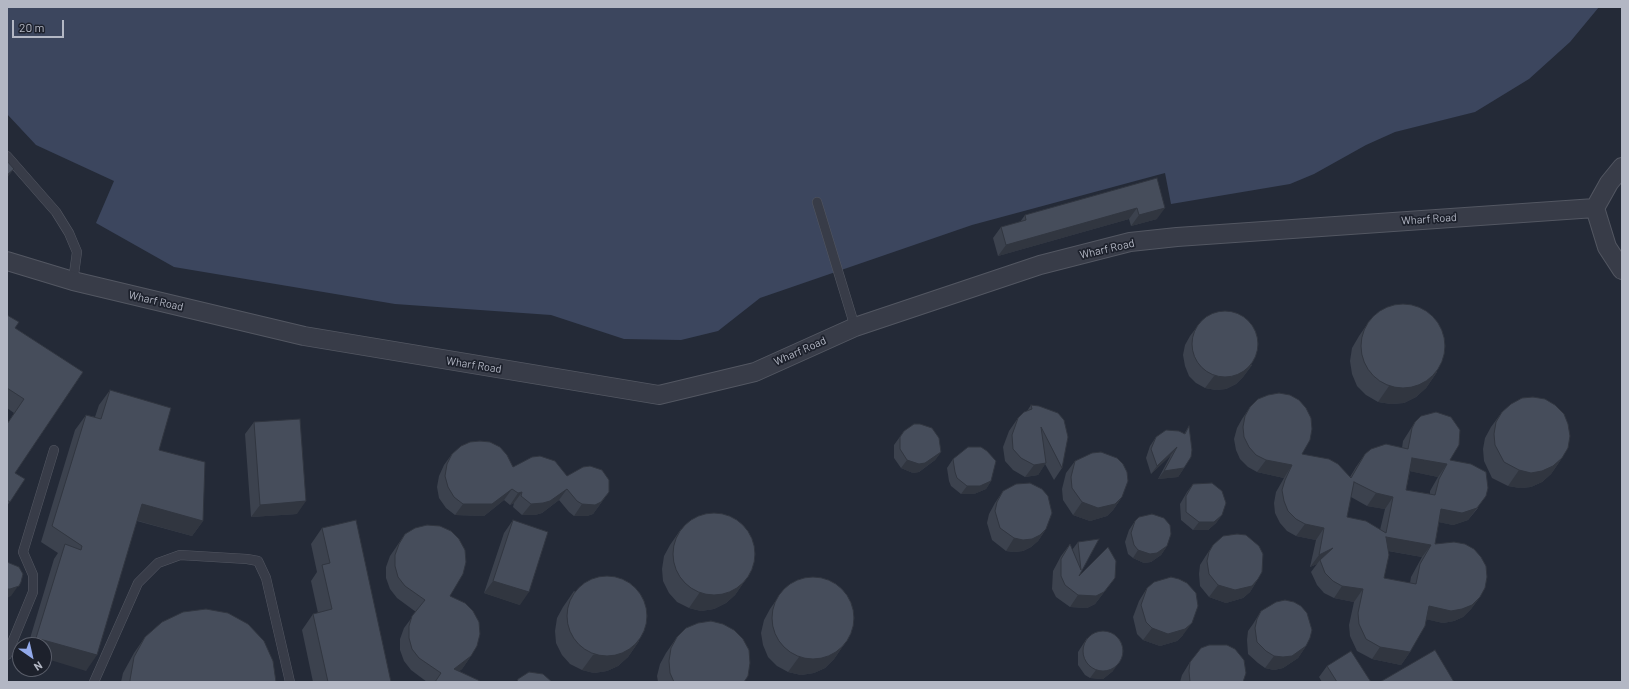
<!DOCTYPE html>
<style>
body{margin:0}
#map{position:relative;width:1629px;height:689px;overflow:hidden;background:#242a37;font-family:Barlow,sans-serif}
canvas{display:block}
.frame{position:absolute;inset:0;border:8px solid #b3b7c4;pointer-events:none}
.north{position:absolute;left:12px;top:637px;width:40px;height:40px;box-sizing:border-box;background:#1d212c;border:1px solid #595d69;border-radius:50%;rotate:146deg;font-size:11px;font-weight:700;line-height:16px;text-align:center;color:#b3b7c4}
.north::after{content:'';display:block;margin:auto;width:14px;height:18px;background:#92a9ea;clip-path:polygon(50% 0,100% 100%,50% 72%,0 100%)}
.scale{position:absolute;left:12px;top:20px;width:52px;height:18px;box-sizing:border-box;border:2px solid #b3b7c4;border-top:0;padding-left:5px;font-size:12px;line-height:14px;white-space:nowrap;color:#b3b7c4;-webkit-text-stroke:3px #1d212c;paint-order:stroke}
</style>
<div id="map">
<canvas width="1629" height="689"></canvas>
<div class="frame"></div>
<div class="north">N</div>
<div class="scale">20 m</div>
</div>
<script>
const ctx = document.querySelector('canvas').getContext('2d');
ctx.lineJoin = 'round';
function fillPath(path, color) {
  ctx.fillStyle = color;
  ctx.fill(path, 'evenodd');
}
function toPath(rows) {
  const path = new Path2D();
  for (const r of rows) {
    if (r.length === 3) {
      path.moveTo(r[0] + r[2], r[1]);
      path.arc(r[0], r[1], r[2], 0, 2 * Math.PI);
      continue;
    }
    path.moveTo(r[0], r[1]);
    for (let i = 2; i < r.length; i += 2) path.lineTo(r[i], r[i + 1]);
  }
  return path;
}
function strokePath(path, color, width, dash) {
  ctx.strokeStyle = color;
  ctx.lineWidth = width;
  ctx.lineCap = dash ? 'butt' : 'round';
  ctx.setLineDash(dash || []);
  ctx.stroke(path);
}
function drawText(font, color, halo, rows, align = 'center') {
  ctx.font = font + ' Barlow,sans-serif';
  ctx.lineWidth = 3.5;
  ctx.setLineDash([]);
  ctx.textBaseline = 'middle';
  ctx.strokeStyle = halo;
  ctx.fillStyle = color;
  for (const [text, x, y, turn = 0] of rows) {
    ctx.save();
    ctx.translate(x, y);
    ctx.rotate((+turn || 0) * Math.PI / 180);
    ctx.textAlign = isNaN(turn) ? turn : align;
    if (halo) ctx.strokeText(text, 0, 0);
    ctx.fillText(text, 0, 0);
    ctx.restore();
  }
}
fillPath(toPath([
 [7,7,1599,7,1570,42,1529,79,1475,112,1395,132,1366,145,1314,174,1290,184,1171,204,1165,173,972,225,760,298,718,331,681,340,624,339,551,315,395,304,174,267,96,223,114,181,36,145,7,114]
]), '#3c465e');
const service = toPath([
 [7,156,56,212,69,233,77,252,73,281],
 [817,202,855,327],
 [7,655,33,592,33,575,23,552,54,450],
 [94,682,138,583,158,563,180,555,247,559,258,561,266,578,290,682]
]);
const minor = toPath([
 [1595,208,1607,247,1622,270],
 [1595,208,1609,183,1622,167],
 [7,261,73,281,304,336,659,395,755,372,855,327,1040,265,1130,242,1177,237,1595,208]
]);
strokePath(service, '#535762', 10);
strokePath(minor, '#535762', 20);
strokePath(service, '#383c48', 9);
strokePath(minor, '#383c48', 18);
fillPath(toPath([
 [1157,178,1157,219,1131,226,1129,219,998,256,993,238,1001,227,1020,222,1025,215],
 [7,315,15,328,83,372,15,473,25,479,7,506,7,424,14,413,7,408],
 [1370,320,1437,372,1426,388,1416,397,1404,403,1391,404,1378,402,1366,395,1357,386,1352,374,1350,361,1352,348,1359,336],
 [1199,324,1252,365,1243,377,1236,384,1226,389,1216,390,1205,388,1196,383,1189,376,1185,366,1183,355,1185,345,1190,336],
 [110,390,159,450,203,521,192,536,137,521,86,671,44,645,28,645,54,559,58,553,41,542,75,430,86,415,95,417,99,405],
 [1031,405,1062,468,1054,480,1045,464,1038,475,1025,477,1013,470,1005,461,1003,447,1009,431,1018,418,1027,411],
 [1250,407,1302,454,1350,477,1356,467,1365,454,1402,448,1403,441,1415,422,1450,460,1478,508,1468,520,1453,525,1439,522,1435,544,1480,597,1471,609,1463,617,1454,621,1443,623,1426,619,1410,652,1401,665,1372,659,1357,651,1350,636,1349,625,1354,602,1334,598,1324,593,1317,585,1311,572,1317,564,1310,567,1316,540,1296,536,1287,531,1280,523,1275,513,1274,503,1276,492,1284,478,1257,472,1248,467,1240,459,1236,450,1234,439,1237,428,1242,419],
 [1410,471,1438,477,1430,491,1430,494,1406,490],
 [1351,497,1367,506,1385,509,1380,530,1347,517],
 [1388,551,1422,557,1411,577,1410,583,1384,578],
 [1502,412,1562,458,1551,474,1542,482,1531,487,1520,488,1508,486,1492,478,1484,461,1483,449,1485,438,1491,427],
 [254,422,297,514,251,517,245,434],
 [1189,426,1184,468,1178,477,1158,479,1171,455,1151,474,1146,458,1150,446,1156,437,1184,434],
 [904,431,941,452,935,460,919,472,913,473,901,468,894,458,894,445],
 [452,454,513,467,567,476,609,492,593,514,587,516,574,516,569,512,559,500,542,513,535,515,522,515,513,507,514,503,510,505,504,500,484,516,455,515,446,508,439,498,437,487,439,476,444,465],
 [953,459,991,481,986,489,974,494,961,494,951,486,949,481,947,468],
 [1075,461,1122,497,1113,510,1107,516,1090,521,1073,515,1063,500,1062,489,1066,473],
 [1193,484,1222,515,1216,523,1208,530,1193,530,1181,520,1180,504,1187,492],
 [1003,491,1046,529,1038,541,1031,547,1023,551,1014,552,1006,551,992,540,987,523,989,514,995,503],
 [513,520,520,605,484,593,504,533],
 [1135,521,1167,546,1161,555,1151,562,1144,563,1133,558,1128,554,1125,542,1129,530],
 [322,528,391,682,313,682,302,630,313,614,318,613,311,581,317,572,311,544],
 [681,529,746,579,735,595,726,603,714,609,701,611,689,608,677,602,669,593,663,581,662,569,664,556,670,545],
 [405,534,450,596,471,656,462,669,459,671,481,682,427,682,411,670,404,661,400,650,400,639,404,628,416,612,397,598,390,589,386,578,386,567,390,556],
 [1099,539,1079,576,1115,578,1095,604,1087,608,1070,607,1056,597,1052,589,1053,571,1061,556,1070,544,1072,550,1078,542],
 [1213,545,1258,579,1250,592,1243,598,1226,603,1209,597,1200,586,1199,574,1200,565,1205,557],
 [1147,588,1183,635,1177,641,1160,646,1143,640,1137,634,1133,617,1139,601],
 [574,591,639,641,628,657,618,666,607,671,594,673,582,670,570,664,562,655,556,643,555,631,557,618,563,607],
 [781,593,845,643,834,659,825,668,814,673,801,675,788,672,777,666,768,657,763,645,761,633,764,620,770,609],
 [1261,611,1306,646,1298,658,1283,668,1274,670,1265,668,1258,663,1248,654,1247,640,1248,631,1253,624],
 [145,637,276,682,121,682,123,673,134,653],
 [677,637,744,682,658,682,657,676,660,664,666,653],
 [1087,638,1113,671,1103,679,1090,678,1085,675,1078,665,1078,652],
 [1190,662,1244,682,1180,682,1182,675],
 [1327,666,1371,682,1322,682,1319,677]
]), '#3c424e');
fillPath(toPath([
 [14,169,7,178,7,175],
 [1137,208,1129,219,998,256,1006,245],
 [1165,208,1157,219,1131,226,1139,215],
 [1252,365,1243,377,1236,384,1226,389,1216,390,1205,388,1214,376],
 [1437,372,1426,388,1416,397,1404,403,1391,404,1378,402,1389,386],
 [1177,447,1171,455,1151,474,1157,466],
 [941,452,935,460,919,472,913,473,901,468,907,460],
 [1412,458,1447,464,1438,477,1404,470],
 [1562,458,1551,474,1542,482,1531,487,1520,488,1508,486,1519,470],
 [1266,460,1292,465,1284,478,1257,472],
 [1046,463,1038,475,1025,477,1034,465],
 [1184,468,1178,477,1158,479,1164,471],
 [991,481,986,489,974,494,961,494,967,486],
 [512,489,504,500,484,516,455,515,463,504],
 [567,489,559,500,542,513,535,515,522,515,531,504],
 [522,492,514,503,510,505,518,493],
 [609,492,593,514,587,516,574,516,582,504],
 [1376,493,1393,497,1385,509,1367,506],
 [1486,496,1468,520,1453,525,1433,521,1441,509],
 [1122,497,1113,510,1107,516,1090,521,1073,515,1082,502],
 [306,501,297,514,251,517,260,505],
 [142,504,203,521,192,536,132,519],
 [1222,515,1216,523,1208,530,1193,530,1199,522],
 [1305,524,1324,528,1316,540,1296,536],
 [1046,529,1038,541,1031,547,1023,551,1014,552,1006,551,1014,538],
 [1386,537,1431,545,1422,557,1378,549],
 [1167,546,1161,555,1151,562,1144,563,1133,558,1138,550],
 [1333,548,1320,560,1317,564,1310,567,1319,555],
 [1115,578,1095,604,1087,608,1070,607,1078,595],
 [746,579,735,595,726,603,714,609,701,611,689,608,700,592],
 [1258,579,1250,592,1243,598,1226,603,1209,597,1218,585],
 [493,581,529,592,520,605,484,593],
 [21,582,11,596,7,598,7,589],
 [1342,586,1363,589,1354,602,1334,598],
 [1480,597,1471,609,1463,617,1454,621,1443,623,1420,618,1429,606],
 [1192,623,1183,635,1177,641,1160,646,1143,640,1152,628],
 [36,638,97,655,86,671,44,658,44,645,31,645],
 [639,641,628,657,618,666,607,671,594,673,582,670,593,655],
 [845,643,834,659,825,668,814,673,801,675,788,672,799,657],
 [1306,646,1298,658,1283,668,1274,670,1265,668,1274,656],
 [1380,647,1410,652,1401,665,1372,659],
 [471,656,462,669,446,682,454,669],
 [1119,663,1113,671,1103,679,1090,678,1096,670]
]), '#313640');
const building = toPath([
 [7,161,14,169,7,175,7,161],
 [1157,178,1165,208,1139,215,1137,208,1006,245,1001,227,1026,220,1025,215,1157,178],
 [1403,346,42],
 [1225,344,33],
 [7,315,19,322,15,328,83,372,15,473,25,479,10,502,7,500,7,424,24,399,7,388,7,315],
 [110,390,171,408,159,450,205,462,203,521,142,504,97,655,36,638,65,544,81,550,82,546,52,526,86,415,101,419,110,390],
 [1279,393,1290,395,1299,400,1306,408,1311,418,1312,429,1310,440,1302,454,1329,459,1338,464,1351,478,1365,454,1371,449,1386,444,1408,449,1412,428,1415,422,1421,416,1436,412,1451,417,1460,430,1459,445,1450,460,1471,464,1486,472,1488,488,1486,496,1477,508,1462,513,1441,509,1435,544,1454,542,1465,544,1474,549,1481,557,1486,566,1487,577,1485,588,1480,597,1472,605,1462,609,1451,611,1429,606,1425,626,1410,652,1380,647,1366,639,1359,624,1358,613,1363,589,1342,586,1333,581,1325,573,1320,560,1333,548,1319,555,1324,528,1305,524,1296,519,1288,511,1284,501,1282,490,1285,480,1292,465,1266,460,1256,455,1249,447,1244,437,1243,427,1245,416,1250,407,1258,399,1268,395,1279,393],
 [1412,458,1447,464,1439,479,1435,495,1406,490,1412,458],
 [1354,482,1376,493,1393,497,1386,533,1366,521,1347,517,1354,482],
 [1386,537,1431,545,1420,564,1416,584,1384,578,1389,555,1386,537],
 [1533,397,1545,399,1555,405,1564,414,1568,424,1570,436,1568,448,1562,458,1553,466,1542,471,1531,473,1519,470,1504,462,1495,445,1494,434,1496,422,1502,412,1511,404,1522,398,1533,397],
 [1031,405,1039,406,1058,413,1064,420,1068,437,1062,468,1041,427,1046,463,1034,465,1021,458,1013,449,1012,435,1018,418,1024,412,1032,409,1031,405],
 [300,419,306,501,260,505,254,422,300,419],
 [914,424,920,424,932,428,939,438,941,452,925,463,919,464,907,460,900,449,900,437,904,431,914,424],
 [1189,426,1192,450,1191,457,1184,468,1164,471,1177,447,1157,466,1151,449,1156,437,1166,430,1179,431,1185,434,1189,426],
 [480,441,490,442,500,447,507,455,513,467,532,457,540,456,555,461,567,476,583,467,590,466,602,470,609,480,609,492,601,502,595,505,582,504,577,501,567,489,550,501,543,503,531,504,521,496,522,492,518,493,512,489,492,504,463,504,454,497,448,487,445,476,447,464,452,454,461,446,470,442,480,441],
 [968,447,981,447,987,451,996,461,991,481,980,486,967,486,957,478,955,472,953,459,968,447],
 [1101,452,1117,458,1123,464,1127,472,1128,481,1122,497,1115,504,1098,508,1082,502,1072,488,1071,477,1075,461,1092,453,1101,452],
 [1030,483,1042,489,1048,496,1052,513,1046,529,1040,535,1032,539,1023,540,1014,538,1000,528,995,511,997,502,1003,491,1016,484,1030,483],
 [1212,483,1222,491,1226,503,1222,515,1214,522,1199,522,1186,512,1186,496,1193,484,1212,483],
 [714,554,41],
 [1152,514,1164,518,1170,525,1171,534,1167,546,1157,553,1150,554,1138,550,1134,545,1131,533,1135,521,1139,517,1152,514],
 [356,520,391,682,328,682,313,614,332,609,322,565,330,563,322,528,356,520],
 [513,520,548,532,529,592,493,581,513,520],
 [427,525,440,526,451,531,459,539,465,550,466,562,463,574,450,596,465,603,473,611,479,622,480,634,477,646,471,656,454,669,478,680,481,682,435,682,441,673,419,658,412,649,409,638,409,626,412,616,425,600,405,586,398,577,395,566,395,555,399,544,405,534,415,528,427,525],
 [1237,534,1246,535,1259,546,1263,554,1262,572,1258,579,1252,586,1235,590,1218,585,1209,574,1207,561,1209,552,1213,545,1223,536,1237,534],
 [1099,539,1079,576,1108,547,1116,561,1115,578,1104,592,1096,596,1078,595,1065,585,1061,576,1061,559,1070,544,1081,570,1078,542,1099,539],
 [7,562,19,567,23,574,21,582,19,586,10,589,7,589,7,562],
 [607,616,40],
 [1171,577,1179,579,1187,583,1196,593,1198,606,1192,623,1185,629,1168,634,1152,628,1146,622,1141,605,1147,588,1154,582,1171,577],
 [813,618,41],
 [1285,600,1294,602,1301,606,1307,613,1312,630,1310,638,1306,646,1292,656,1283,657,1274,656,1266,651,1257,642,1255,628,1257,619,1261,611,1276,602,1285,600],
 [206,609,228,613,248,624,264,641,273,661,276,682,130,682,130,680,134,657,145,637,162,622,183,612,206,609],
 [711,621,723,624,734,630,743,639,749,650,750,663,748,676,744,682,674,682,670,673,669,661,671,648,677,637,686,628,698,623,711,621],
 [1103,651,20],
 [1209,645,1227,645,1235,649,1244,660,1246,673,1243,682,1190,682,1189,671,1190,662,1201,648,1209,645],
 [1435,650,1454,682,1380,682,1435,650],
 [1351,651,1371,682,1337,682,1327,666,1351,651],
 [529,672,543,674,552,682,517,682,518,679,529,672]
]);
fillPath(building, '#464d5b');
strokePath(building, '#313640', 1);
drawText('11px', '#b3b7c4', '#1d212c', [
 ["Wharf Road",1429,219,-4],
 ["Wharf Road",1107,249,-13],
 ["Wharf Road",156,301,13],
 ["Wharf Road",800,351,-24],
 ["Wharf Road",474,365,9]
]);
</script>
